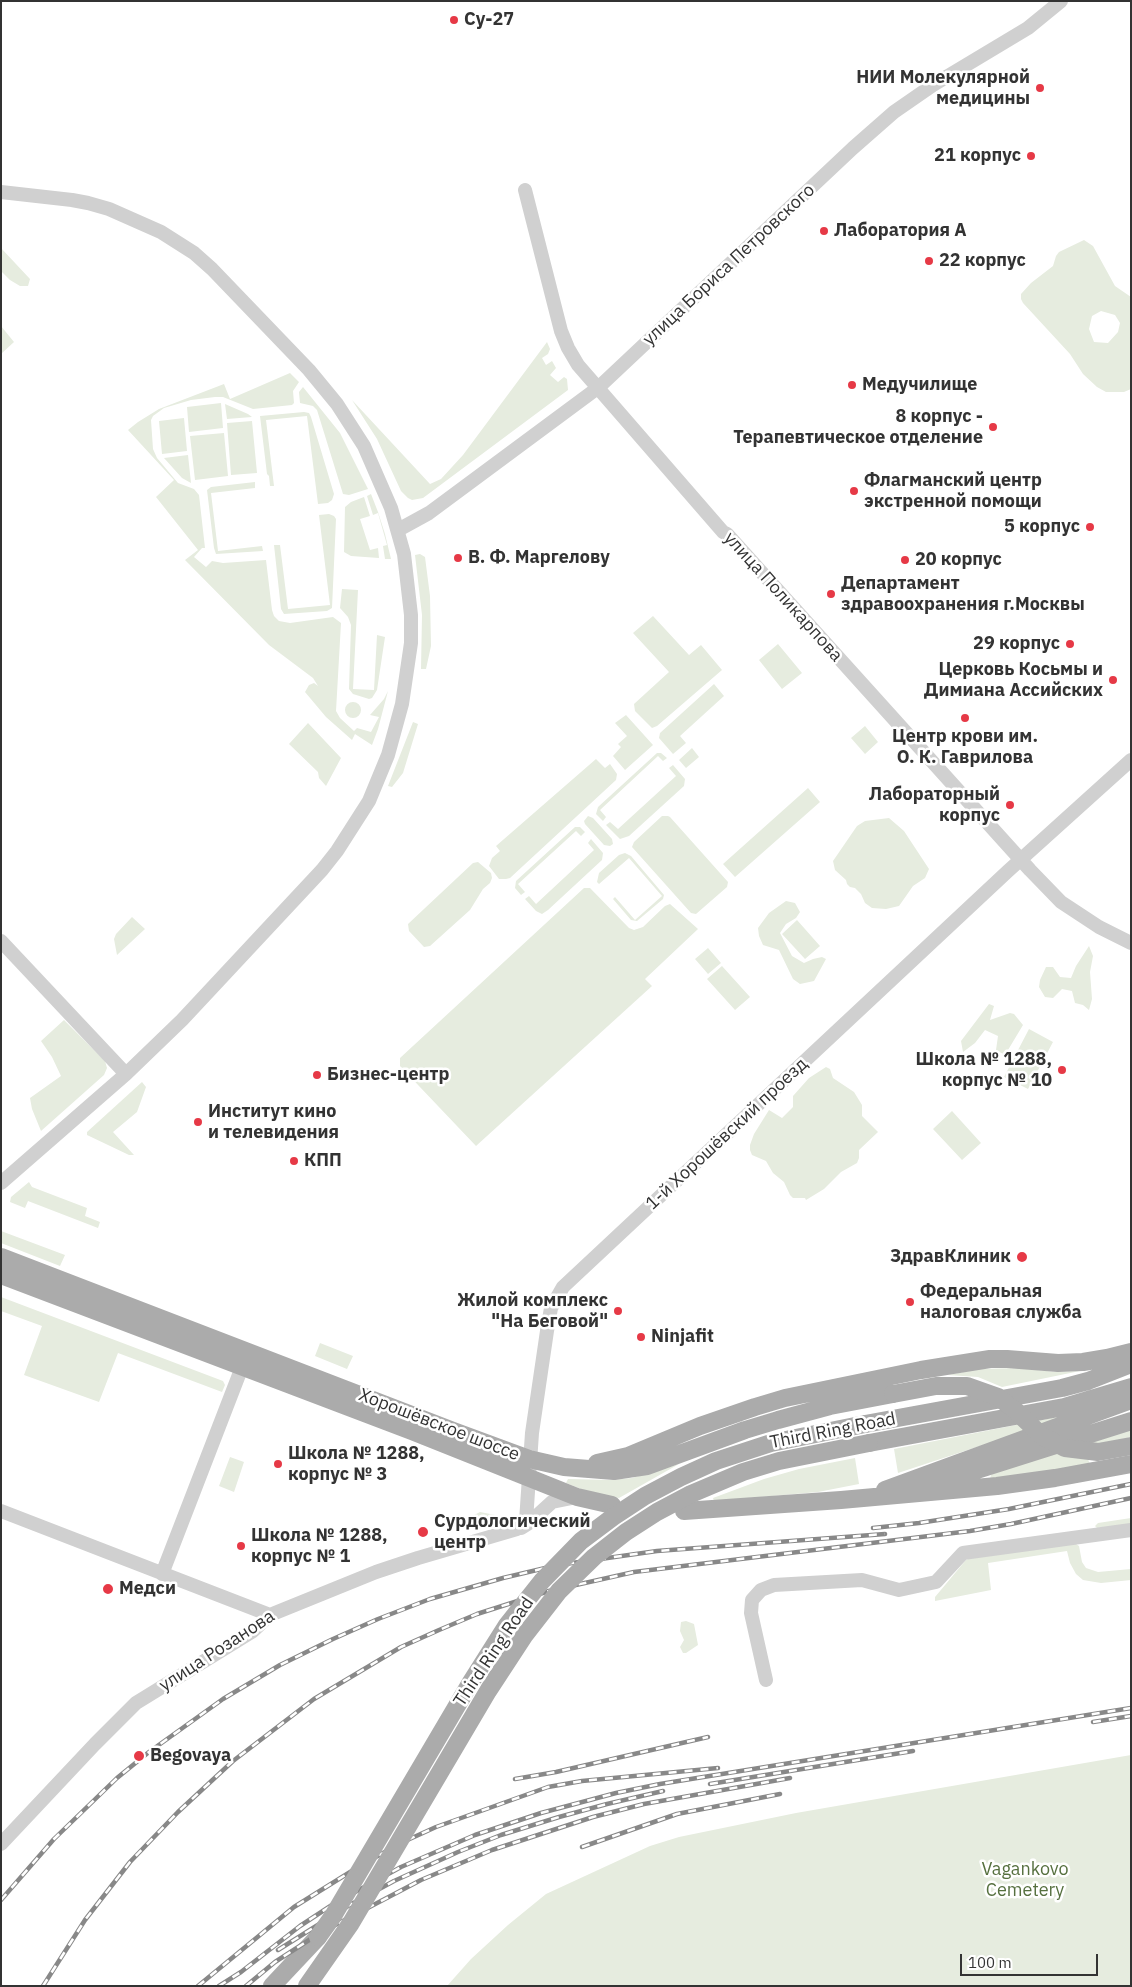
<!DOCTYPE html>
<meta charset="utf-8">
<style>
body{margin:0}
#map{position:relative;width:1132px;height:1987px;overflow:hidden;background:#fff;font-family:"IBM Plex Sans",sans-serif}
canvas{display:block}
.frame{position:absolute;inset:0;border:2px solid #333;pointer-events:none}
.scale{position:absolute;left:960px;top:1954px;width:138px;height:22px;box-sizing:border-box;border:2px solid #333;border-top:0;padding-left:6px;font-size:15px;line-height:18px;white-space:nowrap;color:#333;-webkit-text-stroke:4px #fff;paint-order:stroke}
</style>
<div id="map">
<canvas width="1132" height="1987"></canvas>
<div class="frame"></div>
<div class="scale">100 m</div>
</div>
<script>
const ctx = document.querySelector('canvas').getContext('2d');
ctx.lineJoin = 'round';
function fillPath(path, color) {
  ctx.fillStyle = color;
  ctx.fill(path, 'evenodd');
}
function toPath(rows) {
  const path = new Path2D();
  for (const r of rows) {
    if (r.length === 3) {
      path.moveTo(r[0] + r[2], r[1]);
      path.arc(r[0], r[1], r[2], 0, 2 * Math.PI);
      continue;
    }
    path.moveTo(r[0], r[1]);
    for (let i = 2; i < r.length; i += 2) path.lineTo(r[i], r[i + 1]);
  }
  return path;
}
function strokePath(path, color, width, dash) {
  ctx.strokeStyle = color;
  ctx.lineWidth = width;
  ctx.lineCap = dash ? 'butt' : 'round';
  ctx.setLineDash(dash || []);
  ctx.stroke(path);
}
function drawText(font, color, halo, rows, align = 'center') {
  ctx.font = font + ' "IBM Plex Sans",sans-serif';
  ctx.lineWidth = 5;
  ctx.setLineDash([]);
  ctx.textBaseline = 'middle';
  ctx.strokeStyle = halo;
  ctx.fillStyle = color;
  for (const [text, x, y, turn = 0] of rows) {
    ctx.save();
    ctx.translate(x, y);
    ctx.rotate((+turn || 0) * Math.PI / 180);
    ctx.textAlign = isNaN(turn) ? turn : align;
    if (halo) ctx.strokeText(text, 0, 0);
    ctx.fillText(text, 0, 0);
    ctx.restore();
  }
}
fillPath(toPath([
 [1084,240,1093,246,1115,286,1131,297,1131,389,1124,392,1106,392,1097,387,1083,374,1070,354,1023,303,1021,299,1021,294,1031,283,1053,266,1056,256,1059,252],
 [1101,311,1115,315,1120,323,1118,332,1108,343,1094,342,1089,329,1092,316],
 [1,248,30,279,28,286,20,286,10,280,1,271],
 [1,326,14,342,1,354],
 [547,342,550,349,548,354,542,358,546,365,552,361,556,368,550,375,558,382,564,377,567,379,568,390,423,498,412,500,408,498,401,491,377,439,352,400,430,484,441,479,463,455],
 [290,373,299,382,293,391,294,403,292,405,253,409,223,397,215,397,191,400,164,408,153,416,151,420,153,449,157,458,178,483,194,489,199,495,205,548,202,548,194,557,206,567,212,561,223,563,266,560,272,610,274,616,279,621,290,623,333,617,341,623,336,711,340,718,354,731,357,728,371,732,379,717,370,715,384,699,388,691,378,729,372,745,355,734,352,740,326,717,305,692,309,685,314,683,318,686,313,678,269,645,185,560,198,550,156,497,174,480,128,430,138,422,159,409,224,384,230,399],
 [303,387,340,433,368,489,349,495,343,494,317,410,313,406,300,403,299,392],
 [221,403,223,428,189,432,187,407],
 [225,404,248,414,252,417,227,419],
 [304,412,309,413,311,417,334,494,332,500,328,503,318,504,307,416,266,420,274,486,270,486,269,476,267,474,260,416],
 [184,418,187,451,162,454,159,421],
 [252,421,257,473,231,475,227,423],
 [224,433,228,476,195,480,190,436],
 [188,455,191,483,182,478,164,458],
 [255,482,255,488,211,493,218,551,262,546,263,551,216,554,214,548,207,490,211,487],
 [371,494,378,512,385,534,391,559,385,559,383,546,387,545,378,513,373,515,367,496],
 [364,497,370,516,360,519,370,550,378,548,379,558,351,556,344,552,345,507,351,502],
 [329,514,334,516,336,519,332,608,327,611,284,614,281,609,274,545,280,545,288,609,330,605,319,515],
 [420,554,425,557,430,596,431,646,426,669,421,669,422,615,415,555],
 [342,589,358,590,353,689,374,690,377,635,385,637,377,690,372,698,369,699,353,694,349,689,351,625,348,617,340,608],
 [653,616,689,655,701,645,722,670,657,726,652,728,635,711,634,704,669,672,633,633],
 [778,644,802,673,782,689,759,660],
 [714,684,724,696,680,736,686,743,673,754,659,738,660,733],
 [353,710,8],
 [626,715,653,745,625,770,613,756,621,747,618,744,627,736,615,723],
 [413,722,418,724,403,773,392,787,388,786],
 [308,723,341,758,326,786,319,778,318,772,289,744],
 [865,726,878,742,865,754,851,738],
 [692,748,699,757,686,768,679,760],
 [657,753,661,753,667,758,663,761,658,756,600,810,606,817,603,821,596,814,598,807],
 [596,759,605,768,610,764,617,774,616,780,510,878,506,879,499,879,489,866,492,858,500,851,496,846],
 [673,765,685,779,684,786,629,836,620,839,606,825,610,822,618,829,676,776,669,768],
 [808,788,820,802,735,877,723,864],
 [588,816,593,818,612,839,613,844,610,846,604,845,585,824,584,821],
 [662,816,668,816,670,817,728,882,727,887,696,914,691,913,632,847,634,842],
 [889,818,904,831,929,869,925,878,913,886,899,906,886,909,872,908,865,903,861,894,855,888,850,887,847,884,846,880,835,870,833,861,857,826,865,821],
 [575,827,580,827,585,832,581,836,576,831,518,884,525,892,521,895,515,888,516,881],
 [591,839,603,853,602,860,548,910,542,914,536,911,525,899,529,896,536,904,594,850,588,843],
 [625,853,631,856,664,895,663,899,637,921,631,920,613,899,615,897,635,920,662,896,629,858,599,884,597,882,599,873,619,855],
 [478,862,491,873,492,878,490,883,483,889,470,910,430,946,424,947,409,931,408,924,473,863],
 [584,888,590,888,629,928,634,930,643,927,665,906,670,904,698,929,645,979,652,986,476,1146,400,1066,400,1058],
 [786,901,795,903,800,912,796,918,786,924,780,933,792,956,804,963,813,959,822,957,826,959,814,981,800,984,793,979,779,950,763,945,759,936,758,928,769,913],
 [132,917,145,929,117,955,114,939,116,934],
 [797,920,820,946,805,959,782,934],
 [1089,946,1093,956,1090,972,1092,999,1089,1010,1083,1005,1075,1003,1072,991,1062,989,1053,998,1045,997,1039,987,1040,980,1046,967,1053,967,1060,977,1071,978,1076,966],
 [708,948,721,963,708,974,695,959],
 [722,966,750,997,735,1010,707,979],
 [989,1004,994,1006,990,1020,1010,1013,1014,1014,1023,1025,1005,1055,996,1050,998,1036,985,1030,975,1043,963,1052,961,1041],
 [64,1020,105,1061,107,1068,104,1075,41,1131,32,1109,30,1098,61,1076,52,1057,41,1041],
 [1029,1029,1053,1042,1028,1089,1004,1077],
 [826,1067,830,1069,833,1078,854,1092,862,1105,862,1116,878,1132,859,1150,859,1158,857,1163,841,1172,824,1189,806,1200,805,1198,793,1198,790,1195,784,1182,773,1173,766,1161,752,1155,750,1150,750,1145,754,1134,769,1110,782,1118,793,1107,793,1096,809,1078],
 [142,1082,146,1087,137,1112,113,1132,134,1155,129,1155,87,1135,87,1132],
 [952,1111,981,1143,962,1160,933,1129],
 [29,1182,32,1187,87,1208,85,1216,100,1222,98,1228,28,1201,25,1208,10,1202,11,1197],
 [1,1231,65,1255,60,1266,1,1243],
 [1,1297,223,1381,225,1385,222,1392,118,1353,99,1402,24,1375,42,1326,1,1311],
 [320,1343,353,1356,347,1369,315,1356],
 [1019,1368,1056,1372,1080,1371,1002,1387,978,1377,948,1375,979,1369],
 [1077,1413,1077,1414,898,1473,894,1449],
 [1131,1430,1131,1437,1090,1447,1086,1451,1089,1462,1092,1465,990,1479,991,1475,994,1473],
 [230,1457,244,1462,234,1492,219,1486],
 [855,1458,859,1484,818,1492,714,1501,713,1498,764,1479,799,1469],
 [679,1464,619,1498,586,1491,566,1483,568,1479,611,1480,632,1478],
 [480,1512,501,1516,502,1519,489,1520,480,1525,474,1524,472,1521,474,1515],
 [1131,1518,1131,1524,1097,1528,1095,1526,1098,1523],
 [1076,1544,1079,1546,1082,1562,1086,1568,1098,1572,1131,1569,1131,1580,1101,1583,1083,1580,1076,1574,1070,1563,1067,1551,988,1563,991,1590,935,1601,935,1597,966,1560,973,1557],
 [686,1621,694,1624,698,1645,686,1653,683,1653,680,1647,684,1640,680,1631,681,1622],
 [1131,1755,1131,1986,447,1986,471,1959,508,1925,546,1894,650,1846,679,1837,796,1813]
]), '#e6ecdf');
strokePath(toPath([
 [525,190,561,331,568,348,578,365,723,532,727,534,1030,870,1061,902,1099,927,1131,943],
 [1,192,72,200,88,203,109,209,161,232,194,253,212,269,309,370,337,404,364,446,391,508,404,554,411,615,411,643,402,704,388,755,369,801,337,851,322,870,182,1020,126,1074,1,1183],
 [398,530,429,513,599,387,853,148,894,112,933,85,1028,28,1061,1],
 [1,941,126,1074],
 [1,1511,270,1615],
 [521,1528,529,1523,552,1502,577,1497],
 [162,1574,242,1367],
 [766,1680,751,1613,752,1600,761,1590,774,1585,862,1580,899,1590,936,1582,963,1553,1131,1530],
 [1,1844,95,1744,136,1703,253,1631,270,1615,376,1572,418,1558,517,1529,523,1525,526,1521,532,1433,547,1331,551,1308,563,1287,1008,871,1131,760]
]), '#d0d0d0', 14);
strokePath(toPath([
 [1,1257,453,1431,529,1459,564,1467,614,1471,647,1466,745,1430,778,1420,830,1406,893,1394],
 [1,1275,412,1431,577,1497,612,1505],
 [865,1424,1062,1388,1088,1381,1131,1364],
 [869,1443,1064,1407,1131,1387],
 [597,1463,628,1456,700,1426,755,1407,785,1398,921,1370,990,1359,1007,1359,1058,1363,1083,1362,1107,1358,1131,1352],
 [936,1483,1131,1421],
 [885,1490,1131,1400],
 [684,1511,841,1500,997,1486,1055,1478,1131,1464],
 [272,1986,318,1937]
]), '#ababab', 18);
const rail = toPath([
 [873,1528,919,1523,1009,1509,1131,1484],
 [1093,1722,1131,1716],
 [515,1779,556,1772,708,1737],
 [710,1784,913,1751],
 [582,1847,677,1814,780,1794],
 [1,1900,54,1839,117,1778,149,1752,223,1699,280,1665,333,1639,378,1619,430,1599,503,1578,558,1565,657,1551,885,1534],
 [278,1950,348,1906,394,1881,458,1852,501,1835,559,1817,607,1804,663,1791],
 [43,1986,85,1920,130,1862,178,1812,233,1761,314,1699,401,1647,439,1630,477,1614,549,1591,634,1572,970,1531,1011,1524,1131,1498],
 [198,1986,294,1907,363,1864,403,1842,436,1827,548,1787,582,1781,718,1768],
 [219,1986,241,1972,300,1926,335,1903,401,1867,475,1835,541,1813,616,1793,660,1784,1131,1708],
 [246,1986,275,1962,320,1933,421,1880,492,1850,593,1817,644,1804,790,1778]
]);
strokePath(rail, '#888', 4.5);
strokePath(rail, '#fff', 2.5, [8]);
strokePath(toPath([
 [893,1394,936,1386,967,1386,998,1397,1016,1411,1042,1436,1065,1448,1098,1452,1131,1446],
 [318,1937,333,1916,471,1682,507,1625,542,1581,581,1541,613,1517,645,1496,681,1477,716,1461,771,1443,865,1424],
 [307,1986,351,1923,488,1691,524,1636,559,1591,594,1557,626,1532,657,1512,691,1494,743,1472,779,1461,869,1443]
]), '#ababab', 18);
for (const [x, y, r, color] of [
 [454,20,5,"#e63946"],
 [1040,88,5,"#e63946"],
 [1031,156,5,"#e63946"],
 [824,231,5,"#e63946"],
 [929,261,5,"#e63946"],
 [852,385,5,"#e63946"],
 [993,427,5,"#e63946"],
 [854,491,5,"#e63946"],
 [1090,527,5,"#e63946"],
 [458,558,5,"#e63946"],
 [905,560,5,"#e63946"],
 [831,594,5,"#e63946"],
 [1070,644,5,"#e63946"],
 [1113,680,5,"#e63946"],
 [965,718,5,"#e63946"],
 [1010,805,5,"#e63946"],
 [1062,1070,5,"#e63946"],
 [317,1075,5,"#e63946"],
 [198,1122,5,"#e63946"],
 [294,1161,5,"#e63946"],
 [1022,1257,6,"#e63946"],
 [910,1302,5,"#e63946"],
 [618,1311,5,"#e63946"],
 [641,1337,5,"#e63946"],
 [278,1464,5,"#e63946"],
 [423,1532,6,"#e63946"],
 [241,1546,5,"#e63946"],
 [108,1589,6,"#e63946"],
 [139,1756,6,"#e63946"]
]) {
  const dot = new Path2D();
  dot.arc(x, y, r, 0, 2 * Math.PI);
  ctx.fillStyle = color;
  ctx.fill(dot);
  strokePath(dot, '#fff', 2);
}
drawText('bold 18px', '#333', '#fff', [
 ["Су-27",464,20],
 ["НИИ Молекулярной",1030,78,"right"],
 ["медицины",1030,99,"right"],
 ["21 корпус",1021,156,"right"],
 ["Лаборатория А",834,231],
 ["22 корпус",939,261],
 ["Медучилище",862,385],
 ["8 корпус -",983,417,"right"],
 ["Терапевтическое отделение",983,438,"right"],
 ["Флагманский центр",864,481],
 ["экстренной помощи",864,502],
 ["5 корпус",1080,527,"right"],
 ["В. Ф. Маргелову",468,558],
 ["20 корпус",915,560],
 ["Департамент",841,584],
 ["здравоохранения г.Москвы",841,605],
 ["29 корпус",1060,644,"right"],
 ["Церковь Косьмы и",1103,670,"right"],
 ["Димиана Ассийских",1103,691,"right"],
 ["Центр крови им.",965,737,"center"],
 ["О. К. Гаврилова",965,758,"center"],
 ["Лабораторный",1000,795,"right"],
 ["корпус",1000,816,"right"],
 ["Школа № 1288,",1052,1060,"right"],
 ["корпус № 10",1052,1081,"right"],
 ["Бизнес-центр",327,1075],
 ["Институт кино",208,1112],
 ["и телевидения",208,1133],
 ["КПП",304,1161],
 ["ЗдравКлиник",1011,1257,"right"],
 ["Федеральная",920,1292],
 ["налоговая служба",920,1313],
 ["Жилой комплекс",608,1301,"right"],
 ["\"На Беговой\"",608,1322,"right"],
 ["Ninjafit",651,1337],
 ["Школа № 1288,",288,1454],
 ["корпус № 3",288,1475],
 ["Сурдологический",434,1522],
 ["центр",434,1543],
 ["Школа № 1288,",251,1536],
 ["корпус № 1",251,1557],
 ["Медси",119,1589],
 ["Begovaya",150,1756]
], 'left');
drawText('18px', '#333', '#fff', [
 ["улица Бориса Петровского",729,265,-43],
 ["улица Поликарпова",783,597,48],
 ["1-й Хорошёвский проезд",727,1134,-43],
 ["Хорошёвское шоссе",439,1425,21],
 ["Third Ring Road",833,1431,-11],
 ["улица Розанова",217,1651,-33],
 ["Third Ring Road",494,1652,-56]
]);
drawText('18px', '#56703f', '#fff', [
 ["Vagankovo",1025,1870],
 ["Cemetery",1025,1891]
]);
</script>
